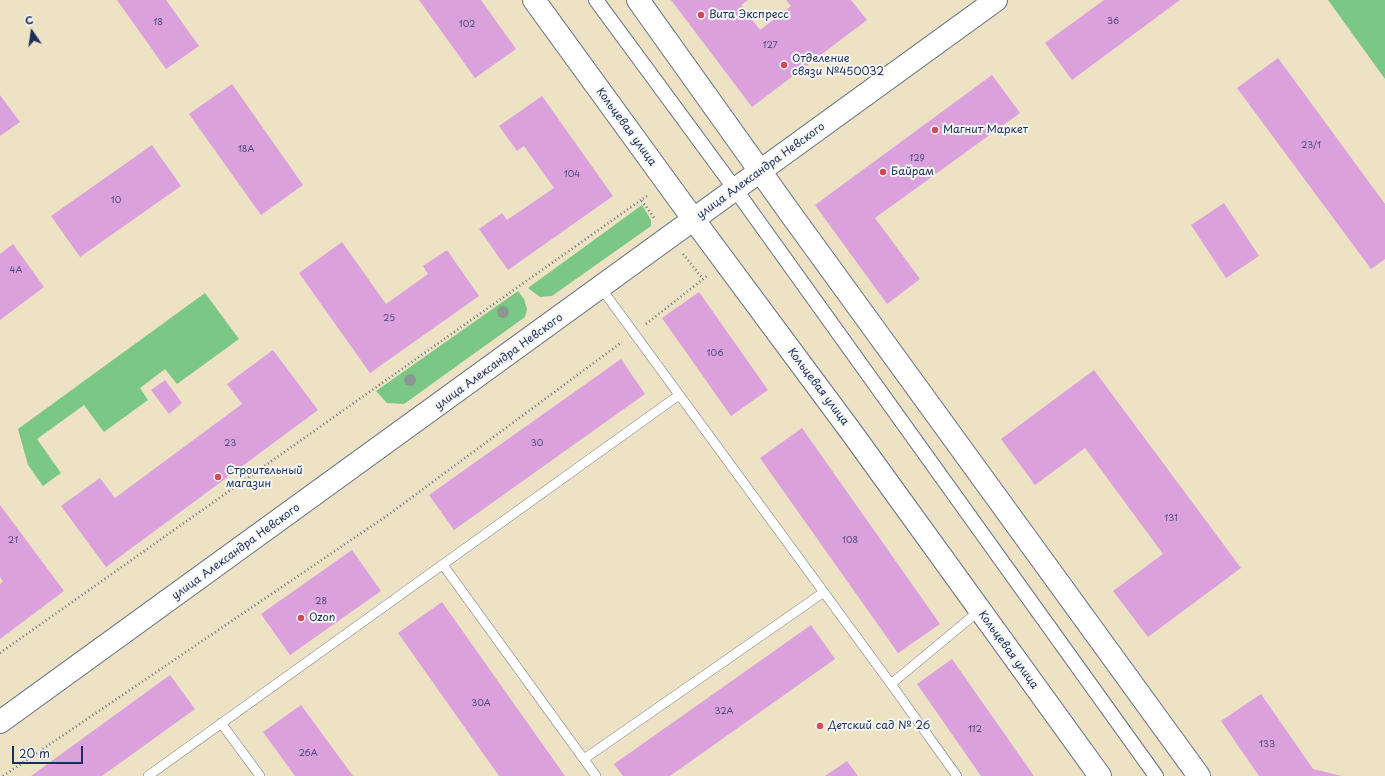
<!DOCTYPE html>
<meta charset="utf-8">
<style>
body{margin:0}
#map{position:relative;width:1385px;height:776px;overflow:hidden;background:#ede2c4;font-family:"Playpen Sans",sans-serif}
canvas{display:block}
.north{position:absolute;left:12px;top:12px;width:40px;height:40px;-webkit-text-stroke:3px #f6f6f2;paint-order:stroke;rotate:347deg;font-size:11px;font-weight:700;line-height:16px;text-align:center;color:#1b2f5e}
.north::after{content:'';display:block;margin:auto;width:14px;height:18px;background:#1b2f5e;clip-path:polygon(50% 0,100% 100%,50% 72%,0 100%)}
.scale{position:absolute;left:12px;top:746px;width:71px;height:18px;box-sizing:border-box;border:2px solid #1b2f5e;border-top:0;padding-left:5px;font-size:12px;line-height:14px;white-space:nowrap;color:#1b2f5e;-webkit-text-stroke:3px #f6f6f2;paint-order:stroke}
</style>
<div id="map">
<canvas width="1385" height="776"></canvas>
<div class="north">С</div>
<div class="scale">20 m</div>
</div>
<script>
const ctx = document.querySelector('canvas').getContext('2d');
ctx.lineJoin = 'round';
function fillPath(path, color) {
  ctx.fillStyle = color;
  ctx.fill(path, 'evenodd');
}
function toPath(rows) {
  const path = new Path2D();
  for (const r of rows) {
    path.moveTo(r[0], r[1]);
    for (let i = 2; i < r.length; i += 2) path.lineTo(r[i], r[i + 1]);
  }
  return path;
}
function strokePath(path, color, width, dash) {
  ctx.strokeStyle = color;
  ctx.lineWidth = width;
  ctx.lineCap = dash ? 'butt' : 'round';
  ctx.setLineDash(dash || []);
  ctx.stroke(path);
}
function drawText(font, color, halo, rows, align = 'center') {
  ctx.font = font + ' "Playpen Sans",sans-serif';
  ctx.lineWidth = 4;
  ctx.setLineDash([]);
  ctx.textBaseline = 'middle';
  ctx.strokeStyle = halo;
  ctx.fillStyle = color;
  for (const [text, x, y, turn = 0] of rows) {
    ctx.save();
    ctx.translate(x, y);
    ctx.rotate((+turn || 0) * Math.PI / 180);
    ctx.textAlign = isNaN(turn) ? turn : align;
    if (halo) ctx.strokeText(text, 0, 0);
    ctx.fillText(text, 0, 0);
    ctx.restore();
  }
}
fillPath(toPath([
 [1328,0,1385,0,1385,79],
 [642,205,651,220,651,226,552,296,540,297,528,288],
 [518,291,524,299,527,309,525,317,404,404,387,403,376,391],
 [205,293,239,339,177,384,165,369,140,388,148,400,104,432,84,405,37,439,61,473,43,486,28,465,18,429]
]), '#7bc785');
fillPath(toPath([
 [117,0,166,0,199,46,166,69],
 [419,0,481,0,516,49,475,78],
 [671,0,748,0,741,5,760,30,791,6,786,0,851,0,867,20,752,107],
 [1104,0,1180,0,1072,80,1045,43],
 [1278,58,1385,204,1385,259,1371,269,1237,88],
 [992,75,1020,113,875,218,920,279,887,304,815,205],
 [232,84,303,185,261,215,189,114],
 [0,95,20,122,0,136],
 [542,96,613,196,508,270,479,229,502,213,507,220,554,188,524,146,517,151,499,126],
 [152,145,181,186,80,257,51,216],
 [1224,203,1259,256,1226,278,1191,225],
 [342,242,386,304,428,274,423,266,447,250,479,296,370,373,299,273],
 [13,244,44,287,0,320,0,254],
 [699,292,768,390,731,416,662,318],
 [273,350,318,410,106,567,61,506,100,478,115,498,242,404,227,384],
 [621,359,645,394,454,530,429,495],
 [1094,370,1241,568,1148,637,1113,591,1163,554,1085,448,1035,485,1001,439],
 [165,380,182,403,169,414,151,390],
 [802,428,940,624,898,653,760,458],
 [0,505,64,591,0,639,0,584,3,581,0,577],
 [352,550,381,591,290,655,261,614],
 [442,602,565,776,499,776,398,633],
 [811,625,835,659,670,776,623,776,614,764],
 [952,659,1034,776,981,776,917,684],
 [170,675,195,709,102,776,31,776],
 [1261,694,1313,769,1342,776,1259,776,1221,721],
 [301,705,353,776,295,776,263,732],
 [847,761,858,776,825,776]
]), '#dba1dd');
const service = toPath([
 [601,288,891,684,957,776],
 [443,565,596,776],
 [891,684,980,610],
 [221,723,260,776],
 [584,759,824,592],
 [148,776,679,395]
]);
const pedestrian = toPath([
 [596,0,735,189,1156,776]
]);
const secondary = toPath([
 [534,0,694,220,852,433,1100,776],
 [638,0,790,213,1199,776]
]);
const primary = toPath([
 [0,722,996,0]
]);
strokePath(service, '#646e82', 10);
strokePath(pedestrian, '#646e82', 16);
strokePath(secondary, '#646e82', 24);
strokePath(primary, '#646e82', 24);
strokePath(toPath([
 [647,196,641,200,655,219],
 [683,254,703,279],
 [646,324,707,276],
 [0,653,641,200],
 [3,776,388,515,622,342]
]), '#646e82', 2.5, [1, 3]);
strokePath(service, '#fff', 9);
strokePath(pedestrian, '#fff', 14);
strokePath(secondary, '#fff', 22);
strokePath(primary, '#fff', 22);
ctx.fillStyle = '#899992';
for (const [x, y] of [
 [503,312],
 [410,380]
]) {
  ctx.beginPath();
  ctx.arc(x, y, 6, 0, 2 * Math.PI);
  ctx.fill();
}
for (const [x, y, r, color] of [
 [701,15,4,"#d1495b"],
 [784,65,4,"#d1495b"],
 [935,130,4,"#d1495b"],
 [883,172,4,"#d1495b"],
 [218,477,4,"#d1495b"],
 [301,618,4,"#d1495b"],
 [820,726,4,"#d1495b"]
]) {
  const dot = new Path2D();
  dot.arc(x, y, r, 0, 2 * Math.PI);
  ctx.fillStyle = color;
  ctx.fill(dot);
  strokePath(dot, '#f6f6f2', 1.5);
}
drawText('9px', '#4b4c7e', null, [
 ["36",1113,22],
 ["18",158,23],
 ["102",467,25],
 ["127",770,46],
 ["23/1",1311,146],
 ["18А",246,150],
 ["129",917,159],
 ["104",572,175],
 ["10",116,201],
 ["4А",16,271],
 ["25",389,319],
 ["106",715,354],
 ["23",230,444],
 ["30",537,444],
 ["131",1171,519],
 ["21",13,541],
 ["108",850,541],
 ["28",321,602],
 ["30А",481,704],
 ["32А",724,712],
 ["112",975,730],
 ["133",1267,745],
 ["26А",308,754]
]);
drawText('11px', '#1b2f5e', '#f6f6f2', [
 ["Вита Экспресс",709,15],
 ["Отделение",792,59],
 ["связи №450032",792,72],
 ["Магнит Маркет",943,130],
 ["Байрам",891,172],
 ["Строительный",226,471],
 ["магазин",226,484],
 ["Ozon",309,618],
 ["Детский сад № 26",828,726]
], 'left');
drawText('11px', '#1b2f5e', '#f6f6f2', [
 ["Кольцевая улица",626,127,54],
 ["улица Александра Невского",761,171,-36],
 ["улица Александра Невского",499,362,-36],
 ["Кольцевая улица",818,387,53],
 ["улица Александра Невского",236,552,-36],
 ["Кольцевая улица",1008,650,54]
]);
</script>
